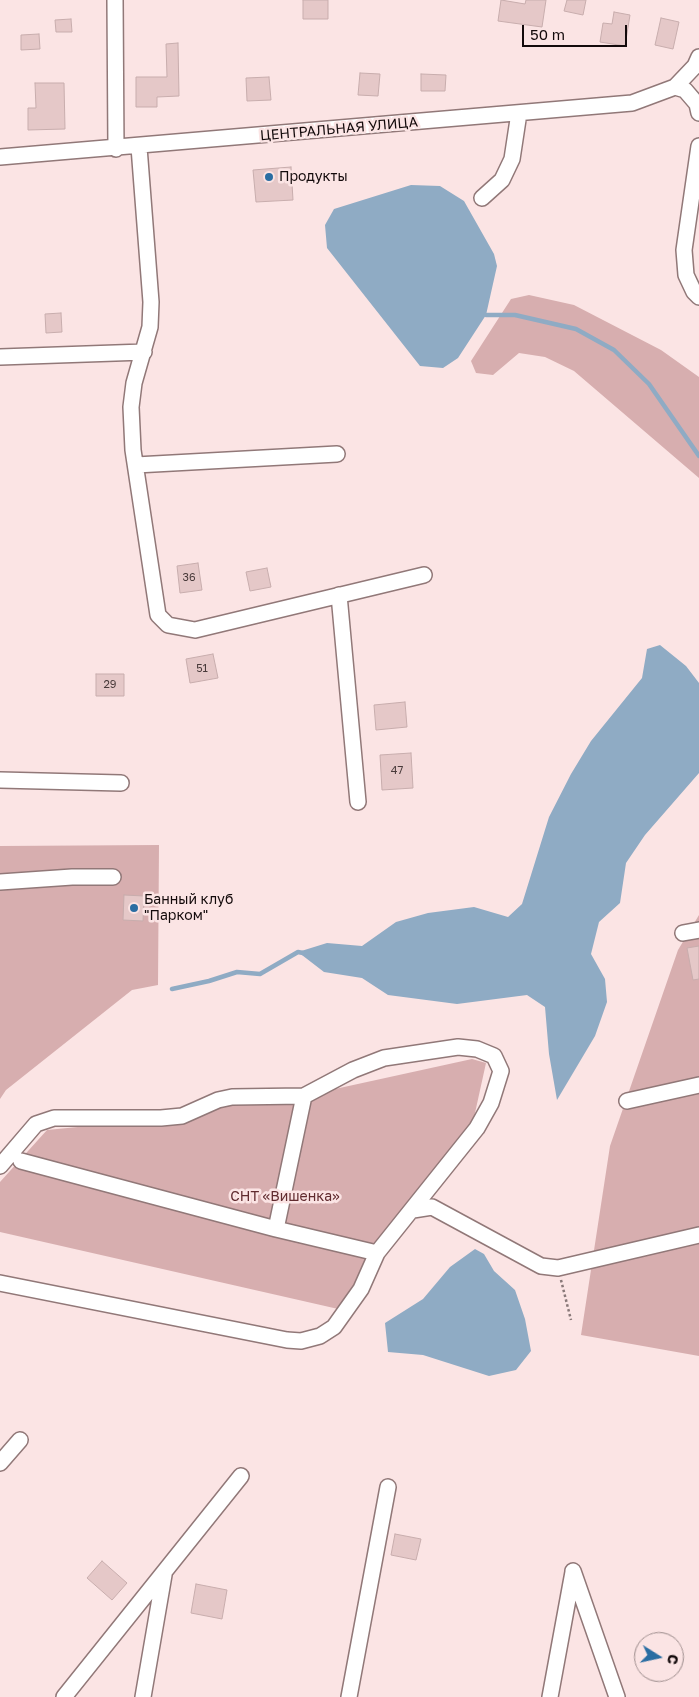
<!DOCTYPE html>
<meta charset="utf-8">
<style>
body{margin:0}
#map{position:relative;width:699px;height:1697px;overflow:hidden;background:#fbe4e4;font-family:"Golos Text",sans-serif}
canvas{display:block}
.north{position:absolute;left:634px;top:1632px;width:50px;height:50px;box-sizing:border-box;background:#fbe4e4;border:1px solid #9e8d8d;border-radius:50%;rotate:100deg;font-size:14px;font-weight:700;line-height:20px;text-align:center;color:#130a0b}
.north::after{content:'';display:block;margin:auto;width:18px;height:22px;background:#2a6da2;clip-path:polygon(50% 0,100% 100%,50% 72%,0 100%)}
.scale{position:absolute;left:522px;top:25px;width:105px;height:22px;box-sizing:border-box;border:2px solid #130a0b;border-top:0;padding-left:6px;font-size:15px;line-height:18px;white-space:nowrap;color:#130a0b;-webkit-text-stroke:4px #fbe4e4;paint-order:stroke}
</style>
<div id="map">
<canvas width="699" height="1697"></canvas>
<div class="north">С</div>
<div class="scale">50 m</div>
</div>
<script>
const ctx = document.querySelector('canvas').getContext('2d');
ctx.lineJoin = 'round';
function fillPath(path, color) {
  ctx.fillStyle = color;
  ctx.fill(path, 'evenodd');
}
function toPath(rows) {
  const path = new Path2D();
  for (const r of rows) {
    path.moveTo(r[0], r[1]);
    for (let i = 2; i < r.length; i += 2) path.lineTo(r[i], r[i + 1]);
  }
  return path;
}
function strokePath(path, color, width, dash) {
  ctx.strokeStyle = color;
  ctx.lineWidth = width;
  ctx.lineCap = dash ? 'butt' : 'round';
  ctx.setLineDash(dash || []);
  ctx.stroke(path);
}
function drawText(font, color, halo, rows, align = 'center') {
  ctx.font = font + ' "Golos Text",sans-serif';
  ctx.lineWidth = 5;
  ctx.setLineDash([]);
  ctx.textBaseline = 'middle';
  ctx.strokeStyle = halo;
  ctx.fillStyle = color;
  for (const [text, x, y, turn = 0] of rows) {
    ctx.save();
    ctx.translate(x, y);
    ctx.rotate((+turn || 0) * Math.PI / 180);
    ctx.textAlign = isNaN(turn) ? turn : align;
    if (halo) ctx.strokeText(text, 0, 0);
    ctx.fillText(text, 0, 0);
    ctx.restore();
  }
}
fillPath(toPath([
 [529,295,574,305,661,350,699,377,699,478,574,371,545,357,519,353,493,375,476,373,471,361,511,299],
 [159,845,158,985,132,990,6,1090,0,1099,0,846],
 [699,915,699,1356,581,1335,610,1146,678,950],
 [472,1059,486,1063,473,1122,418,1192,347,1311,0,1232,0,1182,47,1130,139,1121,212,1105,303,1096]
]), '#d7aeaf');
fillPath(toPath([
 [411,185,440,186,464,201,494,254,497,266,486,315,458,358,443,368,420,366,327,248,325,225,334,209],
 [660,645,686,666,699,683,699,773,645,835,626,863,620,903,599,922,591,954,605,979,607,1002,595,1036,557,1100,549,1054,545,1007,527,995,457,1004,388,995,362,978,324,972,298,952,327,943,362,946,396,922,428,913,474,907,508,917,522,904,549,817,571,774,591,741,642,678,647,649],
 [475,1249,484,1254,494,1271,515,1290,525,1319,531,1351,516,1370,489,1376,423,1355,388,1352,385,1323,423,1299,450,1267]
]), '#8fabc4');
strokePath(toPath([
 [486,315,515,315,576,329,614,350,649,384,699,456],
 [172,989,209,981,237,972,260,974,298,952,303,953]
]), '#8fabc4', 4.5);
const building = toPath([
 [303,0,328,0,328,19,303,19,303,0],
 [501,0,525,4,526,0,546,0,542,27,498,21,501,0],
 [567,0,586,0,583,15,564,11,567,0],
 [614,12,630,15,625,46,600,42,603,23,612,24,614,12],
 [661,18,679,22,673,49,655,45,661,18],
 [71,19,72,32,56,32,55,20,71,19],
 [39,34,40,49,21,50,21,35,39,34],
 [178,43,179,96,157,97,157,107,136,107,136,77,167,77,166,44,178,43],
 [360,73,380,74,378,96,358,95,360,73],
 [421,74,446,75,445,91,421,91,421,74],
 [269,77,271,100,247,101,246,78,269,77],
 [35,83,64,83,65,129,28,130,28,108,36,108,35,83],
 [291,167,293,200,256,202,253,170,291,167],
 [61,313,62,332,46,333,45,314,61,313],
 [198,563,202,590,180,593,177,566,198,563],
 [267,568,271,587,250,591,246,572,267,568],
 [213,654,218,678,190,683,186,659,213,654],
 [96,674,124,674,124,696,96,696,96,674],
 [405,702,407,727,376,730,374,705,405,702],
 [411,753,413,788,382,790,380,755,411,753],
 [124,895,144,896,143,921,123,920,124,895],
 [699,946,699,979,693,980,687,948,699,946],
 [395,1534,421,1539,416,1560,391,1555,395,1534],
 [102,1561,127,1583,112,1600,87,1578,102,1561],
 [196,1584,227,1590,222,1619,191,1613,196,1584]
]);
fillPath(building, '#e5c8c8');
strokePath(building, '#c8adad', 1);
const minor = toPath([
 [115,0,116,149],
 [675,87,685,90,697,104,699,113],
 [699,146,684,250,686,275,694,292,699,297],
 [139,147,151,302,150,327,134,383,131,407,133,450,158,615,168,625,195,630,424,575],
 [0,157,632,103,675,87,695,66,699,57],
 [482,198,502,180,512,159,519,113],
 [0,357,144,352],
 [136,465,337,454],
 [339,595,358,802],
 [0,780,121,783],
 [0,882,72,877,113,877],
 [683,933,699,930],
 [627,1101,699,1085],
 [21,1161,276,1229,377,1253],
 [0,1166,36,1124,54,1118,161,1118,182,1116,218,1100,232,1097,304,1096,353,1070,384,1058,458,1047,477,1049,494,1056,501,1071,491,1103,477,1128,377,1253,361,1289,334,1327,320,1336,301,1341,287,1340,0,1283],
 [413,1210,432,1207,541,1266,558,1268,699,1235],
 [276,1229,304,1096],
 [0,1463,20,1440],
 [573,1571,617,1697],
 [64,1697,241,1476],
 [143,1697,164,1575],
 [349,1697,388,1487],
 [550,1697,573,1572]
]);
strokePath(minor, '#917878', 18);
strokePath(toPath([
 [561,1280,571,1320]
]), '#887878', 2.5, [2.5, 2.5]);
strokePath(minor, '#fff', 15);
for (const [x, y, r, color] of [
 [269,177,5,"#2a6da2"],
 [134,908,5,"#2a6da2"]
]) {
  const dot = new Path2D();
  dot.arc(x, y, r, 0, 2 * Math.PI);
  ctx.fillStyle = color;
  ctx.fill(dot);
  strokePath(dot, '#fbe4e4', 2);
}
drawText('11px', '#483a3a', null, [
 ["36",189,578],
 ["51",202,669],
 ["29",110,685],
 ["47",397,771]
]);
drawText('14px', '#130a0b', '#fbe4e4', [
 ["ЦЕНТРАЛЬНАЯ УЛИЦА",339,129,-5]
]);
drawText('14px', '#130a0b', '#fbe4e4', [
 ["Продукты",279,177],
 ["Банный клуб",144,900],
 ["\"Парком\"",144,916]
], 'left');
drawText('14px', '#612b2f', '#fbe4e4', [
 ["СНТ «Вишенка»",285,1197]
]);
</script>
